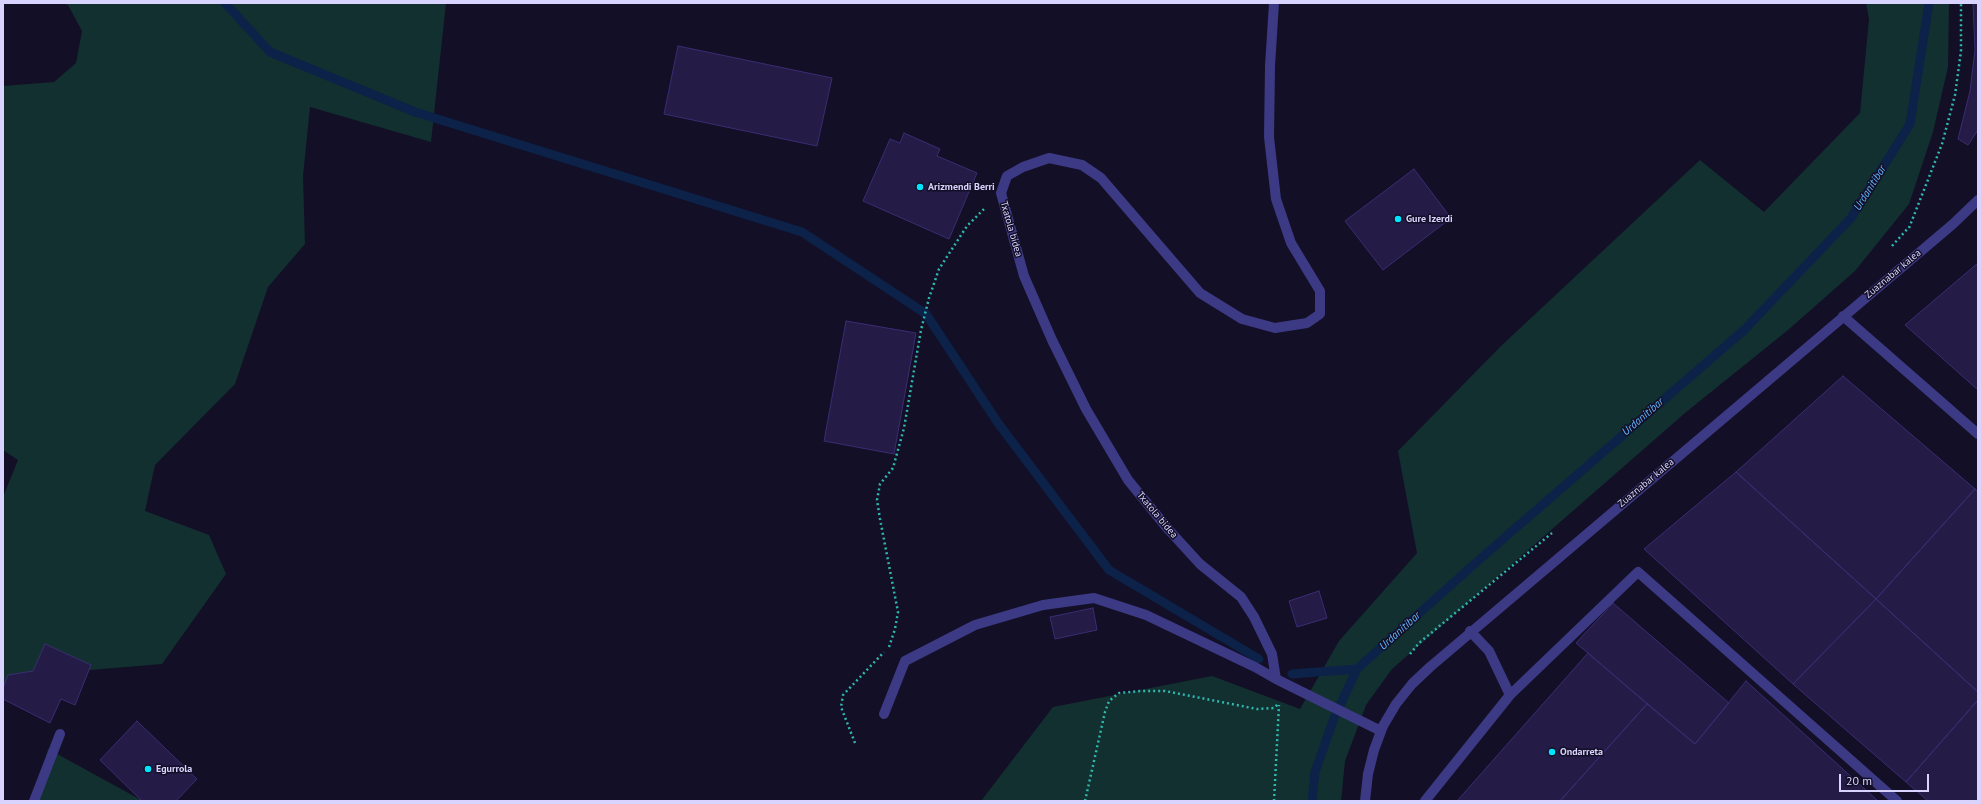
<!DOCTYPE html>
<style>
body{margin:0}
#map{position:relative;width:1981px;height:804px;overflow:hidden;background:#130f26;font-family:"PT Sans",sans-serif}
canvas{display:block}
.frame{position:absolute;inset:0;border:4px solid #d9d4ff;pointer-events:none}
.scale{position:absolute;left:1839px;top:774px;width:90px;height:18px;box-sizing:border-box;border:2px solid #d9d4ff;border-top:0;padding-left:5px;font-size:12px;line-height:14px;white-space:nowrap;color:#d9d4ff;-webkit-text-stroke:3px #130f26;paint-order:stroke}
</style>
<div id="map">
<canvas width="1981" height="804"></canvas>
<div class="frame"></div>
<div class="scale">20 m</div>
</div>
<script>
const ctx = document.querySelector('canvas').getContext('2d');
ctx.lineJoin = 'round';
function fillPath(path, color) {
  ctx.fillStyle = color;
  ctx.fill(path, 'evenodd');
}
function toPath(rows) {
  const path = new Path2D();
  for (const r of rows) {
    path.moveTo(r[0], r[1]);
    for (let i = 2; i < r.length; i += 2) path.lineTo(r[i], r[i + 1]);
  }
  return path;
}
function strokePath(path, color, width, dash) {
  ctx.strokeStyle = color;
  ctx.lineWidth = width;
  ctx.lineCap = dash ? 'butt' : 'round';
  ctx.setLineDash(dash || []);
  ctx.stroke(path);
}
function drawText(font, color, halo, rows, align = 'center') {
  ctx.font = font + ' "PT Sans",sans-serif';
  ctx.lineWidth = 3;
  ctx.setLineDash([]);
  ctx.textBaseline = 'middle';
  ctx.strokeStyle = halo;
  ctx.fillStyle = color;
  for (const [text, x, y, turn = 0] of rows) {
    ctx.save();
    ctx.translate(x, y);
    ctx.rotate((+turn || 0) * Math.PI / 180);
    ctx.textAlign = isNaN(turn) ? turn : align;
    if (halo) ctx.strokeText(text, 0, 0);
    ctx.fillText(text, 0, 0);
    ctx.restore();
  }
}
fillPath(toPath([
 [61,3,446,3,431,142,310,107,303,176,305,244,268,287,235,384,155,465,145,511,209,535,226,574,162,664,66,672,3,685,3,497,18,460,3,450,3,86,54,82,76,63,82,31,68,5],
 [1866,3,1949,3,1948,67,1933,132,1909,204,1855,271,1788,330,1685,413,1392,669,1366,705,1345,761,1341,801,981,801,1053,707,1212,676,1300,709,1339,641,1417,553,1398,451,1501,346,1700,160,1764,212,1860,113,1869,19],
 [48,749,143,801,35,801]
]), '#12302f');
strokePath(toPath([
 [225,3,270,52,415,112,802,232,926,314,998,423,1109,570,1259,659],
 [1292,674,1357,669],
 [1312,801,1315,772,1334,718,1357,669,1480,559,1744,330,1851,218,1910,124,1929,3]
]), '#0c2248', 9);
const building = toPath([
 [1973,3,1978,3,1978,130,1968,145,1958,139,1970,91,1975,50,1973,3],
 [678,46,832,78,817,146,664,114,678,46],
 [904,133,940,149,937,156,977,173,949,239,863,201,890,139,900,143,904,133],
 [1414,169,1451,218,1383,270,1345,221,1414,169],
 [1978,263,1978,390,1905,325,1978,263],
 [846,321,916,333,894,454,824,441,846,321],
 [1843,376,1975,489,1876,599,1736,472,1843,376],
 [1736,472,1876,599,1793,684,1644,549,1736,472],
 [1975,489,1978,492,1978,692,1876,599,1975,489],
 [1319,591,1327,618,1297,627,1289,601,1319,591],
 [1876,599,1978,692,1978,700,1906,782,1793,684,1876,599],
 [1613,603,1729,703,1695,744,1576,643,1613,603],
 [1093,608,1097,630,1055,639,1050,617,1093,608],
 [45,644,91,665,75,705,61,699,50,723,3,699,3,688,8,675,33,671,45,644],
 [1588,653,1647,704,1560,801,1457,801,1588,653],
 [1746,681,1878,801,1560,801,1647,704,1695,744,1746,681],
 [1978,700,1978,801,1928,801,1906,782,1978,700],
 [137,721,197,779,176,801,142,801,100,760,137,721]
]);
fillPath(building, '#241b47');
strokePath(building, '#3b2d73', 1);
strokePath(toPath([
 [1909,228,1942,144,1955,95,1961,51,1961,3],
 [1892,246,1909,227],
 [889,647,895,629,898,612,880,519,877,500,880,484,893,468,904,428,921,330,929,298,939,269,967,226,984,209],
 [1410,654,1419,643,1552,533],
 [855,743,841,707,843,695,884,652],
 [1085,801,1105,712,1109,701,1119,693,1140,691,1165,691,1257,709,1274,708,1279,703],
 [1274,801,1279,705]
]), '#2fb8b0', 2.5, [2, 3]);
strokePath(toPath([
 [1274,3,1270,66,1269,137,1276,199,1291,243,1320,291,1320,314,1307,323,1275,328,1242,319,1200,293,1101,178,1082,165,1049,158,1023,167,1007,176,1001,193,1024,276,1052,340,1086,409,1128,480,1168,529,1200,564,1241,597,1254,617,1272,654,1276,679,1381,731],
 [1843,316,1978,434],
 [1470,631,1489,651,1510,695],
 [884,714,905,661,975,625,1043,605,1094,598,1146,615,1255,667,1276,679],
 [34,801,60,734],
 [1365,801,1368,774,1374,750,1383,726,1396,704,1412,684,1430,667,1953,224,1978,200],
 [1425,801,1510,695,1638,572,1897,801]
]), '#3d3a85', 10);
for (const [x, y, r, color] of [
 [920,187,4,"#00e5ff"],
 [1398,219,4,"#00e5ff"],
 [1552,752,4,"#00e5ff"],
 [148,769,4,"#00e5ff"]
]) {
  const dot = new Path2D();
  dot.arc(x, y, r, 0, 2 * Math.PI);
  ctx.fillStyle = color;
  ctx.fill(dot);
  strokePath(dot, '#130f26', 1.5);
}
drawText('bold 10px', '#d9d4ff', '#130f26', [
 ["Arizmendi Berri",928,187],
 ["Gure Izerdi",1406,219],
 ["Ondarreta",1560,752],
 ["Egurrola",156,769]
], 'left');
drawText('10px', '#d9d4ff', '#130f26', [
 ["Txatola bidea",1011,229,74],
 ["Zuaznabar kalea",1893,274,-40],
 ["Zuaznabar kalea",1646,483,-40],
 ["Txatola bidea",1157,515,50]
]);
drawText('italic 11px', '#62b6ff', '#130f26', [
 ["Urdanitibar",1870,188,-58],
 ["Urdanitibar",1643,417,-41],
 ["Urdanitibar",1400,631,-42]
]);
</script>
